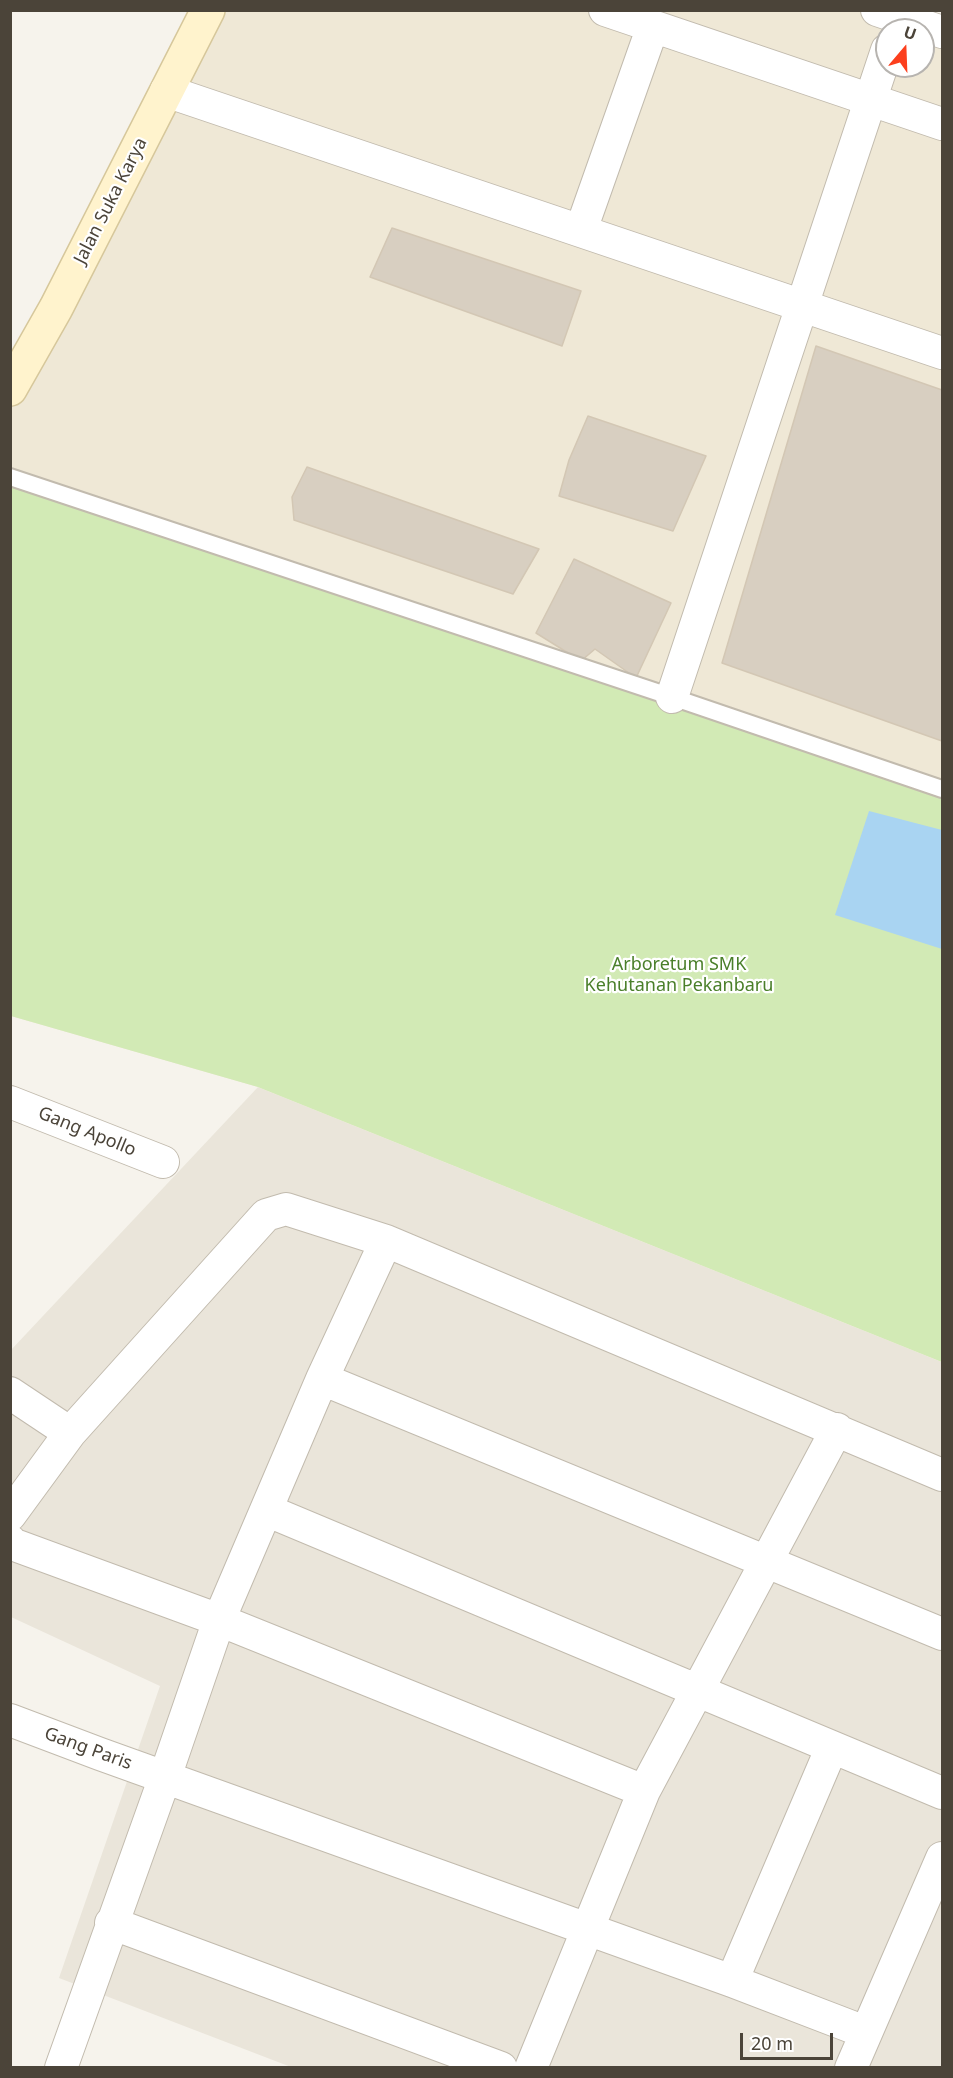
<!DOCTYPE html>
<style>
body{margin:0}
#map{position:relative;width:953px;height:2078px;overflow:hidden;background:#f6f3ec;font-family:"Noto Sans",sans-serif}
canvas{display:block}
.frame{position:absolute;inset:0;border:12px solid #4b4439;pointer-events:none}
.north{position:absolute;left:875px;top:18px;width:60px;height:60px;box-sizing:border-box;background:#fff;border:2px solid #b7b4b0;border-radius:50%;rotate:19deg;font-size:16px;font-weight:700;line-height:24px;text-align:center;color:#4b4439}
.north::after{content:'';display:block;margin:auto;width:21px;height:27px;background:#fc3f1d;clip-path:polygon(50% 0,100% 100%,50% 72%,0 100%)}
.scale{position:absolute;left:740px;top:2033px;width:93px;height:27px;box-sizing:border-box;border:3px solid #4b4439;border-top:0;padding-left:8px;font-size:18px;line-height:21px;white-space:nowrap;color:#4b4439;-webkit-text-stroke:4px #fff;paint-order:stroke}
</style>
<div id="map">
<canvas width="953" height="2078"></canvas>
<div class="frame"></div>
<div class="north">U</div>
<div class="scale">20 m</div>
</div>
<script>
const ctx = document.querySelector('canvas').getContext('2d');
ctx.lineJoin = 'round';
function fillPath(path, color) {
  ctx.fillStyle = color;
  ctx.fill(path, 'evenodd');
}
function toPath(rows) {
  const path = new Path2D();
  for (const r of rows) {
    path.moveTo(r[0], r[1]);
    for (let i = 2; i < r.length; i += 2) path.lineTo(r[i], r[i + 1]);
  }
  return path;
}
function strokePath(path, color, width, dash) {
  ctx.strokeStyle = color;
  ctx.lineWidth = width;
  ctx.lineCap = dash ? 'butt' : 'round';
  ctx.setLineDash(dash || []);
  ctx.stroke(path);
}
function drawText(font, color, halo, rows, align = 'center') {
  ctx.font = font + ' "Noto Sans",sans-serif';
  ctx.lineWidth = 4.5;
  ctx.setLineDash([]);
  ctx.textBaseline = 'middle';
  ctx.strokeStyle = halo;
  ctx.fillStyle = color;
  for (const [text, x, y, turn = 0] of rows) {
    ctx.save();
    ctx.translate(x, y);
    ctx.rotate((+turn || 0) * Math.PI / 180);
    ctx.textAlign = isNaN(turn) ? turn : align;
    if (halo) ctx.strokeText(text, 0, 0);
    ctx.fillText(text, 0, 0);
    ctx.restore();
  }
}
fillPath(toPath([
 [258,1087,942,1362,942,2064,941,2067,291,2067,59,1978,160,1686,11,1617,11,1350]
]), '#eae5da');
fillPath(toPath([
 [877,10,942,32,942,1362,258,1087,11,1016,11,389,208,11],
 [887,30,923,30,923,66,887,66]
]), '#efe8d6');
fillPath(toPath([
 [10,477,942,789,942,1362,258,1087,11,1016]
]), '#d2eab5');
fillPath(toPath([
 [869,811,942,830,942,949,835,915]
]), '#a9d4f2');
const building = toPath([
 [392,228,581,291,562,346,370,277,392,228],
 [816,346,942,390,942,741,722,663,816,346],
 [588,416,706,456,673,531,559,496,569,460,588,416],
 [307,467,539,549,513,594,294,520,292,497,307,467],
 [574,559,671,603,636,678,595,649,581,661,536,633,574,559]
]);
fillPath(building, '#d8cfc1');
strokePath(building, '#d3c7b4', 1.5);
const service = toPath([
 [10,477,672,697,942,789]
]);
const minor = toPath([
 [605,10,942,124],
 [877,10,942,32],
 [166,91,942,353],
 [581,230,653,26],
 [672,697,887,50],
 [10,1102,163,1162],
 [322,1379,942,1634],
 [10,1393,70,1433],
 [266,1510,942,1793],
 [10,1515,70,1433,266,1215,286,1209,386,1241,942,1475],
 [10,1541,12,1544,219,1620,644,1791],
 [10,1720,100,1754,732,1981,865,2032],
 [111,1923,501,2068],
 [732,1981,832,1747],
 [61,2068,165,1777,219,1620,322,1379,386,1241],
 [531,2068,644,1791,837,1429],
 [851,2068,942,1858]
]);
const secondary = toPath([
 [10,389,56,308,208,10]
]);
strokePath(service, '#c2bbae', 20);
strokePath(minor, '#c2bbae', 34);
strokePath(secondary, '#d6c79b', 36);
strokePath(service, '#fff', 16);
strokePath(minor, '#fff', 32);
strokePath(secondary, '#fff3cd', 33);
drawText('18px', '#4b4439', '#fff', [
 ["Jalan Suka Karya",111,201,-63],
 ["Gang Apollo",87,1132,22],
 ["Gang Paris",88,1749,20]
]);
drawText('18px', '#4a7f2a', '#fff', [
 ["Arboretum SMK",679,965],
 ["Kehutanan Pekanbaru",679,986]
]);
</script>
